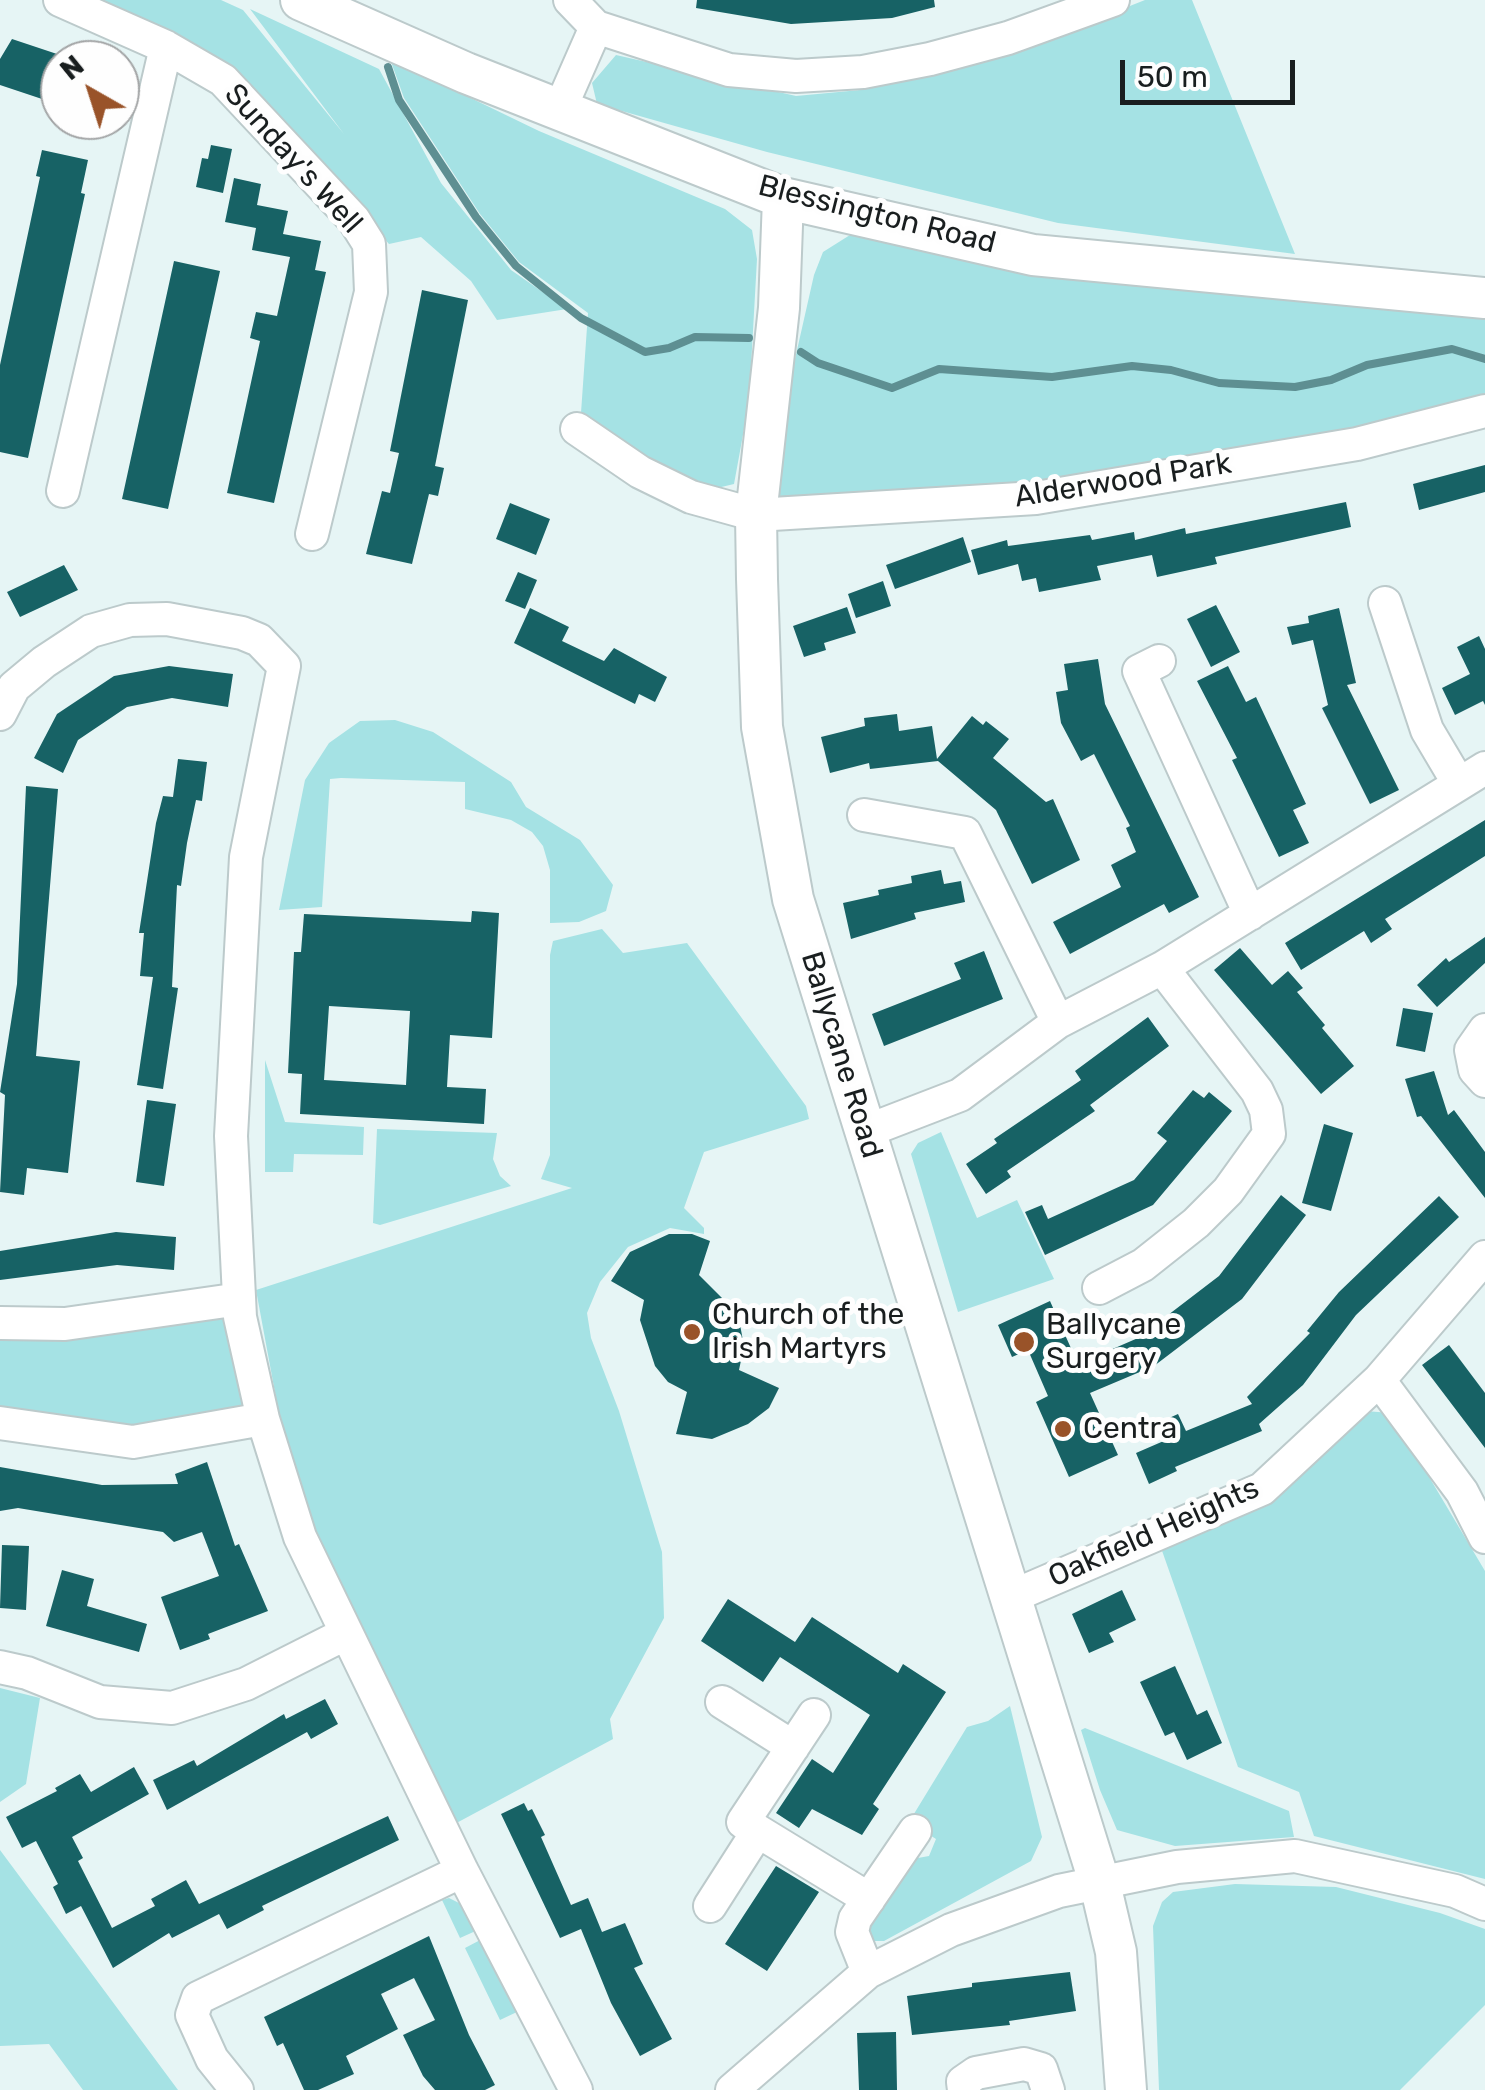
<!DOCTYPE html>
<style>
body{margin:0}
#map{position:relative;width:1485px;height:2090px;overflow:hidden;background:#e6f5f5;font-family:Rubik,sans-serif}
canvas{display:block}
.north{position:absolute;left:40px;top:40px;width:100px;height:100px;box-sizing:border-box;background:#fefefe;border:2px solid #a2a4a5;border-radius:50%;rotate:321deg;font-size:28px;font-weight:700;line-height:40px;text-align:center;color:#191e1f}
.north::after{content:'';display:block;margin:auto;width:35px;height:45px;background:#995329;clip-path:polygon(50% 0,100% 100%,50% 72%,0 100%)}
.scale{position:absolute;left:1120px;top:60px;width:175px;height:45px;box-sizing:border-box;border:5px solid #191e1f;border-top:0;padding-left:12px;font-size:30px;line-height:35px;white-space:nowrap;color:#191e1f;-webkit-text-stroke:8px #fefefe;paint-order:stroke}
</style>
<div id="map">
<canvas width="1485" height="2090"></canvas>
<div class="north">N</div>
<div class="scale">50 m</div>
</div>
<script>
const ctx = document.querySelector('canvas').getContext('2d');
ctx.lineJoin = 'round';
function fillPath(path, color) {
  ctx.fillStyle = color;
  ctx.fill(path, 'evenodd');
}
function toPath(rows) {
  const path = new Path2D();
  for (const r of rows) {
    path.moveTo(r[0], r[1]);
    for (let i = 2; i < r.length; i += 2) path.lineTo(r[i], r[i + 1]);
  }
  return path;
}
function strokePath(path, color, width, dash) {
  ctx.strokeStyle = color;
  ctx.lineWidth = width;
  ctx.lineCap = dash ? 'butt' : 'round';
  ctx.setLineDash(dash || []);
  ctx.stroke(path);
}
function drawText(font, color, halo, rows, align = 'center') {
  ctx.font = font + ' Rubik,sans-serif';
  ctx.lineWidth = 10;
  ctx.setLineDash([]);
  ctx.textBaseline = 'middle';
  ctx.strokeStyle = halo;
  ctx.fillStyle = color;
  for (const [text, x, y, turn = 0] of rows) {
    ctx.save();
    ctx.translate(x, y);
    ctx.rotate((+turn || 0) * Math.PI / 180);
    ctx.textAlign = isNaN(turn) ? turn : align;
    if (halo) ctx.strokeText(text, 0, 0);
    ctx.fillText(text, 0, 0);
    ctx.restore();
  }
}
fillPath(toPath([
 [97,0,221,0,243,10,344,134,250,9,379,69,441,183,511,270,567,309,497,320,471,281,421,237,389,244,313,159],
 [1145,0,1192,0,1295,254,1058,223,767,152,597,104,592,83,616,55,796,96,860,90,933,76,1011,53],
 [390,59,539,131,725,209,752,230,757,259,749,402,734,484,692,494,580,427,588,313,519,262,480,214,404,98],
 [850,235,1485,314,1485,405,1035,493,772,503,783,412,814,275,823,252],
 [395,720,433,732,511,782,526,807,580,840,613,885,606,911,579,922,550,923,550,870,543,846,532,832,511,820,465,809,465,782,341,778,330,779,322,907,279,910,305,780,329,743,360,721],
 [602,929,623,953,687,943,806,1106,809,1119,704,1152,684,1208,704,1228,704,1234,670,1228,628,1247,600,1282,587,1313,591,1338,619,1411,662,1552,664,1618,610,1719,613,1739,449,1827,354,1629,315,1531,279,1414,256,1290,572,1188,541,1179,550,1155,550,955,553,941],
 [265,1060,285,1122,364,1127,363,1155,294,1154,293,1172,265,1172],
 [377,1129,497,1133,493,1159,500,1176,511,1186,380,1225,373,1223],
 [941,1132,977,1218,1017,1200,1054,1279,958,1312,911,1154,918,1143],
 [227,1313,248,1412,134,1432,0,1414,0,1335],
 [1365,1411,1391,1413,1485,1571,1485,1879,1314,1836,1299,1792,1238,1767,1160,1545],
 [0,1688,40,1698,26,1784,0,1802],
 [1010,1706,1042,1837,1031,1861,884,1941,870,1941,866,1919,907,1860,929,1856,936,1839,909,1822,967,1727,988,1721],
 [1085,1728,1289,1811,1294,1837,1175,1846,1117,1830,1100,1790,1081,1730],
 [0,1850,178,2090,83,2090,49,2044,0,2046],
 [1235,1884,1336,1887,1440,1913,1485,1929,1485,2005,1400,2090,1159,2090,1153,1926,1162,1902,1173,1892],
 [449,1898,467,1907,480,1929,460,1938,442,1900],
 [484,1938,519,2011,500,2020,465,1948]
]), '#a5e2e4');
strokePath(toPath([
 [388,67,399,100,476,217,516,266,581,318,645,352,669,348,695,337,749,338],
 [801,352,818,363,892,388,939,369,1052,377,1132,366,1171,370,1219,383,1295,387,1331,380,1367,365,1452,349,1485,359]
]), '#5e8f92', 8);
fillPath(toPath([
 [697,0,934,0,935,7,892,18,791,24,696,8],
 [12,39,60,55,60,105,0,85,0,59],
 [211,145,232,149,223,193,196,187,202,158,208,159],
 [42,150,88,160,81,193,85,194,28,458,0,452,0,365,40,177,36,176],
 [234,178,261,184,257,205,288,211,283,234,321,241,315,270,326,272,274,503,227,493,260,341,250,338,256,312,277,316,290,257,252,250,256,228,225,222],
 [174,261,220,271,168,509,122,499],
 [422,290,468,300,435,466,444,468,438,496,429,494,412,564,366,554,382,491,390,493,399,453,390,451],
 [1485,465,1485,492,1419,510,1413,484],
 [1346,502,1351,527,1215,557,1217,564,1157,577,1152,555,1097,566,1101,580,1039,592,1036,578,1022,581,1018,564,978,575,971,550,1007,540,1008,546,1090,535,1092,540,1134,532,1135,540,1185,528,1186,534],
 [510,503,550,519,536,555,496,539],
 [963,537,971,562,895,589,886,565],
 [64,565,78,590,20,617,7,592],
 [518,572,537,580,525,609,505,601],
 [883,581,891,606,856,618,848,594],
 [1216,605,1240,652,1211,667,1187,619],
 [847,607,856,633,824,643,826,650,804,657,793,626],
 [530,608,569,627,562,641,604,661,614,648,667,677,655,702,639,694,635,704,514,643],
 [1339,608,1356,683,1347,685,1399,790,1370,804,1322,708,1328,705,1313,640,1292,645,1287,627,1309,623,1308,616],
 [1479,636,1485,649,1485,705,1483,701,1455,715,1442,688,1470,674,1457,647],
 [1098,659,1105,704,1199,897,1169,913,1164,904,1070,954,1053,922,1121,887,1111,865,1136,852,1126,828,1130,826,1094,754,1081,761,1061,723,1056,692,1068,690,1064,664],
 [169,666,233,674,228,707,172,698,127,707,78,740,63,773,34,758,57,714,114,676],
 [1228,666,1246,702,1256,697,1306,804,1293,810,1309,843,1279,857,1232,760,1237,758,1197,681],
 [897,714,899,731,932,726,937,759,972,716,983,725,986,721,1009,739,993,758,1046,802,1053,799,1080,860,1032,884,996,810,938,761,870,769,869,763,830,773,821,737,865,726,864,718],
 [178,759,207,762,202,801,196,800,187,843,181,886,177,885,172,987,178,988,163,1089,137,1085,153,977,140,976,144,933,139,933,156,823,163,796,173,797],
 [26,786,58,789,36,1056,80,1061,68,1173,27,1168,24,1195,0,1192,5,1095,0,1092,17,984],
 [1485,820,1485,856,1385,919,1392,929,1371,943,1364,931,1301,970,1285,943],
 [941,870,944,884,961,881,965,902,914,913,916,919,851,939,843,903,879,895,878,890,912,883,911,876],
 [472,911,499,913,492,1038,450,1035,447,1087,486,1089,484,1124,300,1114,302,1074,288,1073,294,952,301,952,304,914,471,922],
 [329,1006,410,1011,406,1085,324,1080],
 [1485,937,1485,963,1437,1007,1417,985,1446,958,1449,962],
 [1240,948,1272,985,1288,971,1303,988,1297,992,1325,1025,1322,1028,1354,1066,1321,1094,1214,970],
 [984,951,1003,999,884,1046,872,1014,961,979,954,963],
 [1403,1008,1433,1013,1425,1052,1396,1046],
 [1148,1017,1169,1046,1090,1105,1095,1111,1007,1171,1011,1177,986,1194,966,1164,997,1143,994,1139,1081,1080,1075,1071],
 [1434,1071,1448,1115,1454,1110,1485,1152,1485,1198,1421,1116,1417,1117,1405,1079],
 [1193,1090,1204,1098,1209,1092,1232,1111,1153,1205,1045,1255,1025,1212,1042,1205,1048,1219,1134,1180,1167,1141,1157,1133],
 [147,1100,176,1104,164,1186,136,1182],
 [1324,1124,1353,1133,1331,1211,1302,1203],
 [1281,1195,1306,1215,1242,1299,1154,1366,1090,1393,1118,1455,1069,1477,1036,1402,1048,1396,1028,1350,1012,1357,998,1325,1050,1301,1078,1364,1138,1338,1219,1276],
 [1439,1196,1459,1217,1356,1315,1303,1385,1259,1424,1262,1431,1175,1467,1177,1471,1149,1484,1136,1453,1166,1440,1158,1423,1178,1414,1186,1431,1252,1404,1247,1397,1310,1333,1307,1331,1339,1292],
 [116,1232,176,1237,174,1270,117,1265,0,1280,0,1251],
 [669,1234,692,1234,710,1241,699,1275,738,1314,744,1346,739,1370,779,1388,769,1408,748,1424,712,1439,676,1434,687,1392,668,1382,655,1366,640,1320,644,1300,611,1281,630,1252],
 [1449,1345,1485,1393,1485,1448,1422,1365],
 [207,1462,235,1546,239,1544,268,1611,208,1634,210,1639,180,1650,161,1597,219,1576,202,1532,174,1542,163,1532,18,1508,0,1511,0,1467,102,1485,178,1484,175,1474],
 [2,1545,29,1546,26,1610,0,1608],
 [62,1570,94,1579,87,1606,147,1624,139,1652,46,1626],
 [1122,1590,1136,1620,1109,1633,1114,1642,1089,1653,1072,1614],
 [728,1599,795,1642,812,1617,898,1673,903,1664,946,1692,873,1804,879,1809,862,1835,812,1809,799,1828,776,1813,812,1759,833,1773,870,1715,780,1657,763,1682,701,1641],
 [1175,1666,1197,1715,1207,1710,1222,1743,1187,1760,1174,1732,1165,1736,1140,1682],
 [325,1699,338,1724,311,1739,307,1732,167,1810,153,1780,194,1760,197,1766,284,1714,286,1719],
 [134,1767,149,1794,72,1837,83,1858,78,1861,112,1928,155,1906,151,1899,186,1880,199,1904,388,1816,399,1840,262,1906,264,1910,227,1929,219,1914,172,1938,169,1933,113,1968,81,1906,66,1914,53,1887,58,1884,36,1841,22,1848,6,1817,57,1791,55,1788,80,1774,91,1792],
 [524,1803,528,1811,532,1809,545,1835,541,1837,571,1905,588,1898,602,1932,625,1923,643,1964,634,1968,672,2039,640,2056,611,2003,581,1929,560,1938,501,1814],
 [776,1866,819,1892,767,1971,725,1944],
 [429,1936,469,2035,495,2085,485,2090,435,2090,423,2076,403,2035,435,2020,414,1978,381,1994,398,2029,346,2056,354,2074,318,2090,304,2090,283,2043,277,2046,264,2017],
 [1070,1972,1076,2011,1009,2021,1010,2025,912,2035,907,1996,972,1987,972,1983],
 [896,2032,897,2090,859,2090,857,2033]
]), '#176265');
const minor = toPath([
 [60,0,166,47,223,80,354,220,369,244,371,292,312,534],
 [596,27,729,70,796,76,863,72,930,59,1008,38,1113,0],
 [560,109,596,27,570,0],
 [577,429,640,472,691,497,756,515,1036,498,1357,444,1485,411],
 [63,491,166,47],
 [1385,603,1427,730,1459,784],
 [1159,661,1139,671,1250,914],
 [0,714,14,687,44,662,91,631,130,620,167,619,242,633,259,640,284,666,246,857,231,1136,240,1317,263,1419,300,1537,462,1871,576,2090],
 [864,815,965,833,1058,1022],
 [1485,1030,1471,1050,1475,1070,1485,1081],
 [864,1132,960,1095,1058,1022,1162,968,1485,768],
 [1099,1288,1143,1265,1196,1223,1228,1191,1269,1134,1266,1110,1257,1091,1162,968],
 [0,1323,65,1324,226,1301,239,1304],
 [1379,1380,1462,1492,1485,1537],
 [0,1423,133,1442,263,1419],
 [1013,1596,1262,1489,1379,1380,1485,1257],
 [0,1667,27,1673,100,1702,172,1708,246,1684,345,1634],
 [722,1702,793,1747],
 [814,1715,743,1822,869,1899],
 [710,1906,758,1831],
 [868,1972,852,1932,855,1919,915,1831],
 [237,2090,212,2059,192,2015,198,1998,462,1871],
 [732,2090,868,1972,951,1930,1059,1891,1177,1867,1295,1856,1455,1891,1485,1904],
 [964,2090,963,2082,976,2073,1024,2064,1041,2069,1048,2090]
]);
const major = toPath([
 [301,0,466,73,783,198,1033,255,1485,298],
 [783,198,779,308,756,515,757,579,762,727,793,899,1100,1884,1116,1952,1126,2090]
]);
strokePath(minor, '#bccacb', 36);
strokePath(major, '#bccacb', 44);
strokePath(minor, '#fff', 32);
strokePath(major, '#fff', 40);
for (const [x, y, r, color] of [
 [692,1332,10,"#995329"],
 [1024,1342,12,"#995329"],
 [1063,1429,10,"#995329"]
]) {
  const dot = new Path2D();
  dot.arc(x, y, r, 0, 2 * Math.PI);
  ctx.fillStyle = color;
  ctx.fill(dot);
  strokePath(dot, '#fefefe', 4);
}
drawText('30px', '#191e1f', '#fefefe', [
 ["Sunday's Well",293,159,48],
 ["Blessington Road",877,215,14],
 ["Alderwood Park",1123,481,-9],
 ["Ballycane Road",841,1055,73],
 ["Oakfield Heights",1154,1533,-24]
]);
drawText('30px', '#191e1f', '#fefefe', [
 ["Church of the",712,1315],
 ["Irish Martyrs",712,1349],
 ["Ballycane",1046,1325],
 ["Surgery",1046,1359],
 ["Centra",1083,1429]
], 'left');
</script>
